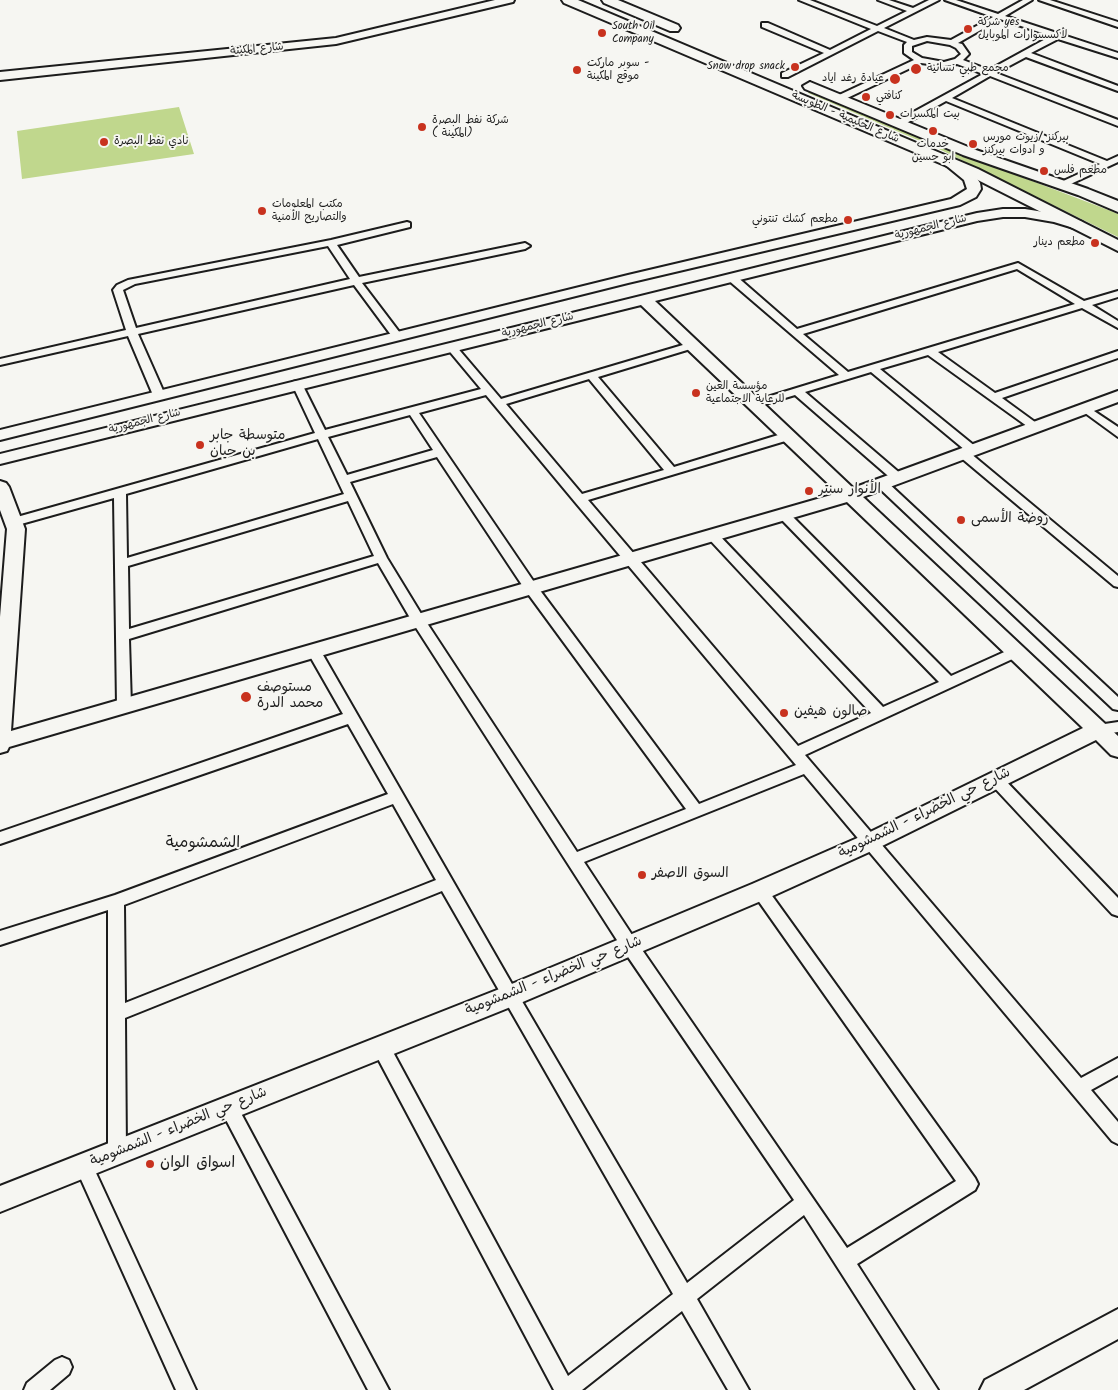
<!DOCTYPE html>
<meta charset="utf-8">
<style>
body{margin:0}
canvas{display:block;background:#f6f6f2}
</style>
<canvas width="1118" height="1390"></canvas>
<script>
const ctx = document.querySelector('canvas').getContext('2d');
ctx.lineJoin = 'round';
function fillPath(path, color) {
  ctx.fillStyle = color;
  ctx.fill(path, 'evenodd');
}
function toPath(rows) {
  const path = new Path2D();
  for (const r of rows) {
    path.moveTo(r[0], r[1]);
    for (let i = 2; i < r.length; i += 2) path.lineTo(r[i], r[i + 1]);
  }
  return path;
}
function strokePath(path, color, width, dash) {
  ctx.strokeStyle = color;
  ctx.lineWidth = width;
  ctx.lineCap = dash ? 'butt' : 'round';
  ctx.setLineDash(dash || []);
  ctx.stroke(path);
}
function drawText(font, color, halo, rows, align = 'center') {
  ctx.font = font + ' Kalam,"Playpen Sans Arabic",sans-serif';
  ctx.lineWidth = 4;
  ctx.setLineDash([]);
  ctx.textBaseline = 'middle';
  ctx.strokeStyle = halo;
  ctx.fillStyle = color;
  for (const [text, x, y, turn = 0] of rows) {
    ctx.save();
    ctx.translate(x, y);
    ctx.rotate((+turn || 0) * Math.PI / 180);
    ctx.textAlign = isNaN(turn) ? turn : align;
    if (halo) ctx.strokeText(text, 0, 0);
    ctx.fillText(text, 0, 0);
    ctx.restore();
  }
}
fillPath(toPath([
 [809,91,819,93,982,162,1111,211,1118,214,1118,237,941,150,808,93],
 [179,107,194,154,22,179,17,131]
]), '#c0d78d');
const street = toPath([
 [799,0,810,0,877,26,907,11,878,0,889,0,913,8,929,0,939,0,884,28,914,40,927,37,951,40,993,17,945,0,956,0,998,14,1023,0,1032,0,1005,16,1118,53,1118,58,1058,39,1031,53,1118,86,1118,91,1026,57,996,73,1118,120,1118,126,990,76,952,98,1107,161,1118,156,1118,162,1062,188,1059,187,1059,183,1100,164,946,101,903,125,897,125,897,121,983,74,957,64,944,66,921,63,843,100,837,100,837,96,914,60,904,53,904,45,907,42,878,31,788,77,782,77,782,73,824,53,762,27,762,23,768,23,830,50,871,29,799,0],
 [1000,19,1051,36,989,70,963,60,969,54,962,44,958,43,1000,19],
 [927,41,950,45,956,48,961,54,955,59,944,62,922,58,912,52,912,46,927,41],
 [1039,0,1050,0,1118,22,1118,27,1039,0],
 [407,222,410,223,410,227,337,245,359,277,525,243,530,246,525,249,362,283,403,337,398,340,394,339,354,285,138,334,165,395,159,398,153,395,128,336,0,365,0,359,126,330,113,290,117,285,128,280,331,240,407,222],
 [328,246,350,279,136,328,123,290,135,284,328,246],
 [1018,263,1084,301,1118,291,1118,297,1092,305,1118,321,1118,328,1082,308,938,352,995,393,1118,351,1118,358,1002,398,1039,425,1041,427,1039,429,1031,429,928,355,880,369,976,447,978,450,976,453,970,453,1118,576,1118,587,1114,586,959,456,957,453,959,450,965,450,871,372,805,392,902,475,904,478,902,481,894,481,795,395,755,407,749,404,751,402,839,375,727,279,727,275,735,275,797,329,1018,263],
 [1017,269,1075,304,848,372,803,334,1017,269],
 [693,342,698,345,697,347,598,377,674,467,788,432,792,433,794,436,792,439,588,500,798,746,871,713,709,539,707,536,709,533,717,533,883,707,939,682,780,518,778,515,780,512,788,512,951,676,1011,649,1021,649,1023,652,1021,655,805,755,1081,1078,1118,1058,1118,1075,1091,1090,1118,1122,1118,1144,1112,1141,804,774,584,862,636,941,847,1248,956,1181,755,896,752,891,755,886,760,884,765,886,975,1178,978,1184,975,1190,857,1264,938,1390,916,1390,804,1215,697,1299,749,1390,728,1390,682,1311,582,1390,554,1390,375,1053,373,1047,375,1041,381,1039,387,1041,568,1376,673,1294,442,891,125,1018,126,1153,123,1159,117,1162,111,1159,108,1153,108,910,0,945,0,931,115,895,388,794,348,724,0,844,0,832,343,714,307,651,309,648,314,646,319,648,516,991,687,1283,794,1200,624,951,413,623,378,563,129,639,131,706,129,710,124,711,119,710,117,706,114,498,14,526,8,522,10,519,315,433,292,384,293,382,297,381,302,384,325,430,481,389,446,347,451,344,455,345,501,399,693,342],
 [589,379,664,470,582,494,506,404,589,379],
 [486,395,575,502,796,765,699,804,536,585,419,413,486,395],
 [410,415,433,450,347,475,328,437,410,415],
 [318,439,344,494,127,558,126,494,318,439],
 [437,457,526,591,686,809,577,852,423,617,387,558,350,482,437,457],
 [348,501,374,556,129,629,128,566,348,501],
 [393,804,436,880,125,1003,124,905,393,804],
 [1085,405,1118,427,1118,437,1081,410,1079,408,1081,406,1085,405],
 [882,480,886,481,1118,697,1118,710,1113,709,878,487,876,484,878,481,882,480],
 [1118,722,1118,732,1098,735,1093,734,1091,730,1093,726,1098,725,1118,722],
 [996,774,1001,776,1118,898,1118,916,1112,914,991,784,989,780,991,776,996,774],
 [229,1100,235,1102,389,1390,368,1390,223,1114,220,1108,223,1102,229,1100],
 [84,1157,90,1160,196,1390,176,1390,75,1166,78,1160,84,1157],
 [62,1357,69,1360,72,1367,69,1374,50,1390,24,1390,27,1383,55,1360,62,1357]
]);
const secondary = toPath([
 [495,0,514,0,513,2,336,44,0,80,0,72,336,38,495,0],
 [948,158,974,174,980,183,981,189,976,197,960,205,628,283,0,440,0,430,628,275,951,199,967,189,964,180,942,162,948,158],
 [1003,209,1025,209,1056,214,1082,222,1084,225,1077,229,1054,222,1025,217,1003,217,977,221,655,301,853,488,1118,391,1118,402,863,497,1118,736,1118,757,1111,755,1096,740,878,848,768,898,518,1004,0,1212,0,1186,502,988,752,884,862,836,1083,728,847,502,9,747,7,751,0,753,0,617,7,529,0,510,0,481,6,483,9,487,25,529,11,731,838,493,641,305,0,464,0,454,977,213,1003,209],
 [1118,1309,1118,1339,1024,1390,980,1390,985,1380,1118,1309]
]);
const primary = toPath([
 [562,0,578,0,978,169,1118,240,1118,251,968,175,564,3,562,0],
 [602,0,618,0,678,25,680,28,678,31,670,31,604,3,602,0],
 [810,82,973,149,1088,189,1118,201,1118,212,1078,195,963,155,805,89,803,86,810,82]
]);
strokePath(street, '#1c1c1c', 4);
strokePath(secondary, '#1c1c1c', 4);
strokePath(primary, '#1c1c1c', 4);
fillPath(street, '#f6f6f2');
fillPath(secondary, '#f6f6f2');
fillPath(primary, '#f6f6f2');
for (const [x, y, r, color] of [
 [968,29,5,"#c8321e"],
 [602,33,5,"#c8321e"],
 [795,67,5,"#c8321e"],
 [916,69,6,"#c8321e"],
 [577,70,5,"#c8321e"],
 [895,79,6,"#c8321e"],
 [866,97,5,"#c8321e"],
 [890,115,5,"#c8321e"],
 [422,127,5,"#c8321e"],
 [933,131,5,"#c8321e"],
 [104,142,5,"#c8321e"],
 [973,144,5,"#c8321e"],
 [1044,171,5,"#c8321e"],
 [262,211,5,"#c8321e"],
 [848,220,5,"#c8321e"],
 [1095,243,5,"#c8321e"],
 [696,393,5,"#c8321e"],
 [200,445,5,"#c8321e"],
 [809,491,5,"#c8321e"],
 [961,520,5,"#c8321e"],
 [246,697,6,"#c8321e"],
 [784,713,5,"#c8321e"],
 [642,875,5,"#c8321e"],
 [150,1164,5,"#c8321e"]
]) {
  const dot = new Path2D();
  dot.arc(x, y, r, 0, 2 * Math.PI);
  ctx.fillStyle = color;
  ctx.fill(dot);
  strokePath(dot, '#f6f6f2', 2);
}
drawText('11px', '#1c1c1c', '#f6f6f2', [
 ["شركة yes",978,23],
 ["لأكسسوارات الموبايل",978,36],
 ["South Oil",612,27],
 ["Company",612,40],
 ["سوبر ماركت -",587,64],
 ["موقع المكينة",587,77],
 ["Snow drop snack",785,67,"right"],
 ["مجمع طبي نسائية",927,69],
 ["عيادة رغد اياد",884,79,"right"],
 ["كنافتي",876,97],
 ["بيت المكسرات",900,115],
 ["شركة نفط البصرة",432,121],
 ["( المكينة)",432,134],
 ["بيركنز /زيوت مورس",983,138],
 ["و ادوات بيركنز",983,151],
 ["نادي نفط البصرة",114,142],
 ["خدمات",933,145,"center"],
 ["ابو حسين",933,158,"center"],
 ["مطعم فلس",1054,171],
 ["مكتب المعلومات",272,205],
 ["والتصاريح الأمنية",272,218],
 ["مطعم كشك تنتوني",838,220,"right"],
 ["مطعم دينار",1085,243,"right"],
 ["مؤسسة العين",706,387],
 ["للرعاية الاجتماعية",706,400]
], 'left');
drawText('11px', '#1c1c1c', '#f6f6f2', [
 ["شارع المكينة",257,50,-5],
 ["شارع الحكيمية - الطويسة",845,118,23],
 ["شارع الجمهورية",931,228,-14],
 ["شارع الجمهورية",538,326,-14],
 ["شارع الجمهورية",145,422,-14]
]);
drawText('14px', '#1c1c1c', '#f6f6f2', [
 ["متوسطة جابر",210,437],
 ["بن حيان",210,453],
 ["الأنوار سنتر",819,491],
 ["روضة الأسمى",971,520],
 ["مستوصف",257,689],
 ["محمد الدرة",257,705],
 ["صالون هيفين",794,713],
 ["السوق الاصفر",652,875]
], 'left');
drawText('14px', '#1c1c1c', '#f6f6f2', [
 ["شارع حي الخضراء - الشمشومية",925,814,-26],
 ["شارع حي الخضراء - الشمشومية",554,977,-22],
 ["شارع حي الخضراء - الشمشومية",179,1128,-22]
]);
drawText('16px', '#1c1c1c', '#f6f6f2', [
 ["الشمشومية",203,844]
]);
drawText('16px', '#1c1c1c', '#f6f6f2', [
 ["اسواق الوان",160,1164]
], 'left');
</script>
